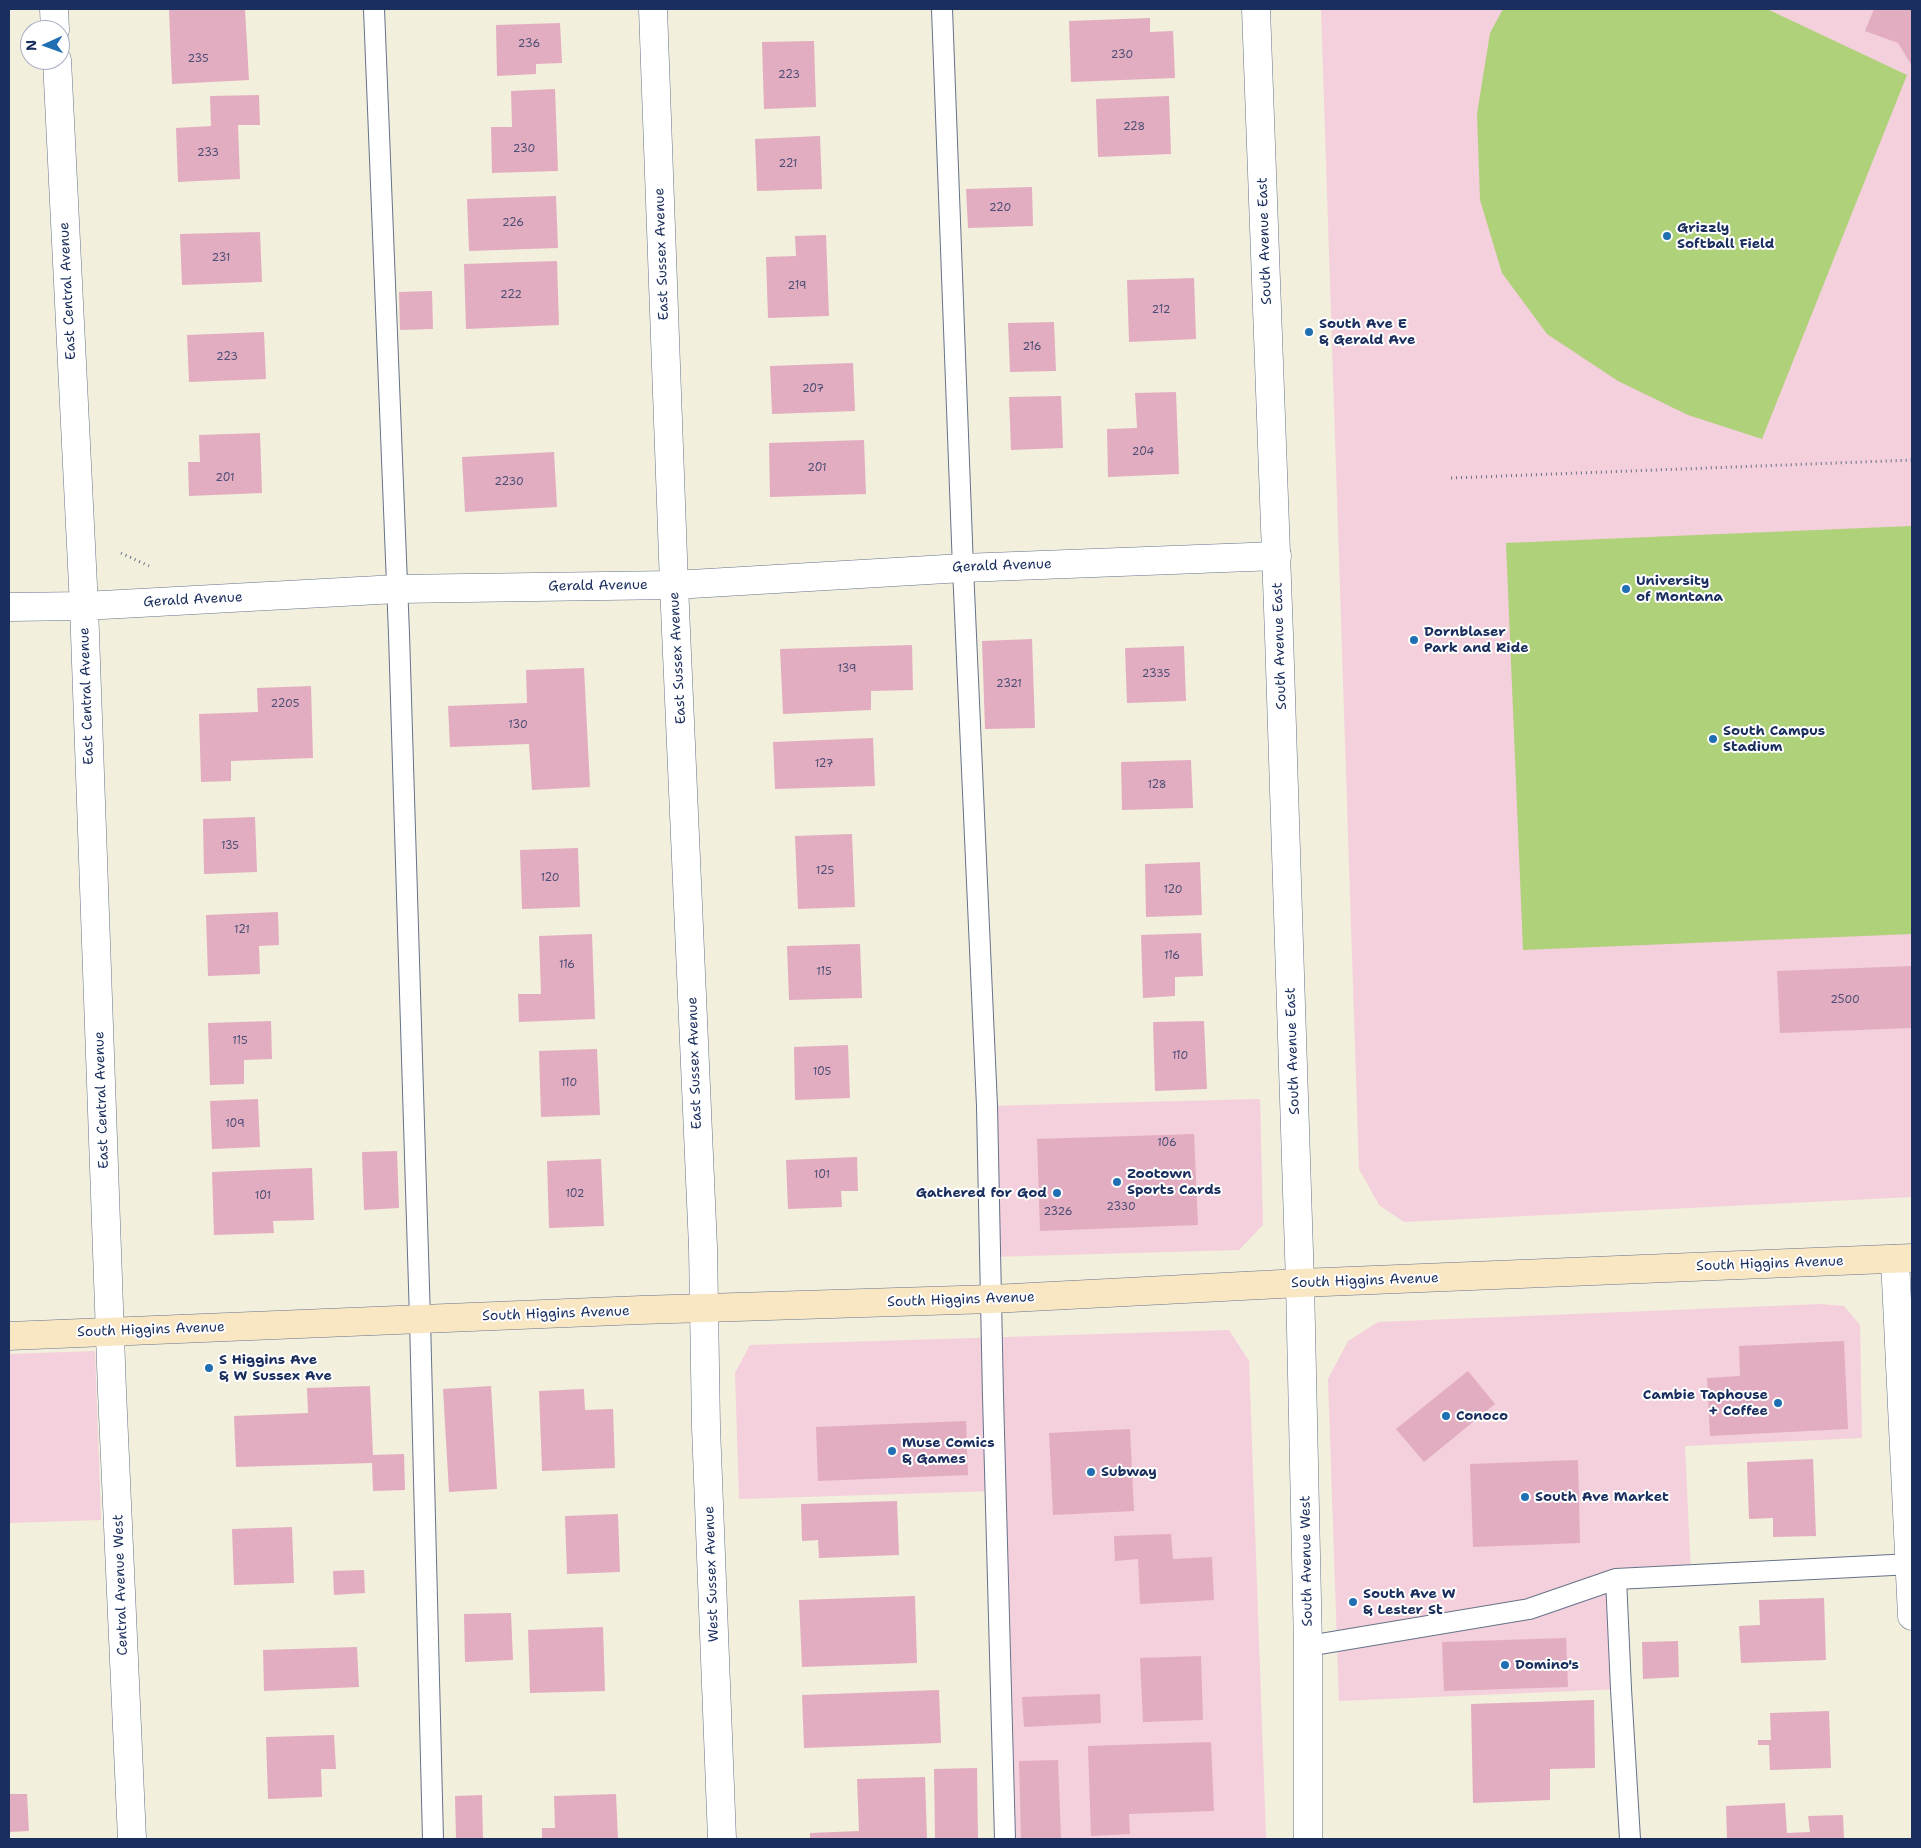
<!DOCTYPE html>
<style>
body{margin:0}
#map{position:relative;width:1921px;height:1848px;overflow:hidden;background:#f2efdc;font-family:"Shantell Sans",sans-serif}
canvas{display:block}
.frame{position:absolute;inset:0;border:10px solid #1b2f5e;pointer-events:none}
.north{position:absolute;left:20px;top:20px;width:50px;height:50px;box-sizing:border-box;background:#fff;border:1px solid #a4acbf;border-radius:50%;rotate:268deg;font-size:14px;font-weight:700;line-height:20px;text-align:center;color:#1b2f5e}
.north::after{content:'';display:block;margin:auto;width:18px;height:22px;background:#1f6fb2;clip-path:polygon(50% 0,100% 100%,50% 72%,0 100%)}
</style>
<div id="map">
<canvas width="1921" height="1848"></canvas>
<div class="frame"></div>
<div class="north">N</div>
</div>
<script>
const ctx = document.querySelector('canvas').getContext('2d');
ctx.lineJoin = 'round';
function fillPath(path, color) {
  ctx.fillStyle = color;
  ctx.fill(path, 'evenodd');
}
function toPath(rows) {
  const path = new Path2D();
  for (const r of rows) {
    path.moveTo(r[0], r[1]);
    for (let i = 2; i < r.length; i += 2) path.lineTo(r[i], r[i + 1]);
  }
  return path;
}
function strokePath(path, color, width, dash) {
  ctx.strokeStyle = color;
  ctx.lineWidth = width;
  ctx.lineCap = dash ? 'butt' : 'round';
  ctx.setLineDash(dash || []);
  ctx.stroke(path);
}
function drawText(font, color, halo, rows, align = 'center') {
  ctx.font = font + ' "Shantell Sans",sans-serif';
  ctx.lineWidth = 4;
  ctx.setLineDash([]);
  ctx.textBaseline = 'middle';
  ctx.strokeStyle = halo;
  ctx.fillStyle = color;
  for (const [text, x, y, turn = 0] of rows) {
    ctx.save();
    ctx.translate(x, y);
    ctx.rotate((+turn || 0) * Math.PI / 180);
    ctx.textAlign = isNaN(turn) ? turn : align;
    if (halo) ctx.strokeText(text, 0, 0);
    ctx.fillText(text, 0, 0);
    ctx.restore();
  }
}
fillPath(toPath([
 [1321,9,1912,9,1912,1197,1404,1222,1379,1205,1359,1169],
 [1260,1099,1263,1225,1239,1250,991,1257,987,1106],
 [1821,1304,1844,1306,1860,1325,1862,1438,1685,1446,1691,1576,1616,1579,1621,1689,1339,1701,1328,1379,1348,1341,1378,1322],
 [1229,1330,1249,1361,1266,1839,1005,1839,996,1491,739,1499,735,1373,750,1345],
 [95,1351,101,1520,9,1523,9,1354]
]), '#f4cfdc');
fillPath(toPath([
 [1503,9,1767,9,1907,75,1762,439,1688,415,1618,381,1547,334,1502,273,1480,200,1477,114,1490,33],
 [1912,526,1912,934,1523,950,1506,543]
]), '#afd179');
fillPath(toPath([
 [169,9,245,9,249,80,172,84],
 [1874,9,1912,9,1912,66,1898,43,1865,31],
 [1150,18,1150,32,1173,31,1175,78,1071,82,1069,21],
 [560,23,562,63,536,64,536,74,497,76,496,25],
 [814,41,816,107,764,109,762,42],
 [555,89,558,171,492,173,491,127,512,127,511,91],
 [259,95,260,125,238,125,240,179,178,182,176,128,211,126,210,96],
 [1169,96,1171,154,1098,157,1096,99],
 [820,136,822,189,757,191,755,139],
 [1032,187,1033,226,968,228,966,189],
 [556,196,558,248,469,251,467,199],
 [260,232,262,282,182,285,180,234],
 [826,235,829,316,768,318,766,257,796,256,795,236],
 [557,261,559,325,466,329,464,264],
 [1194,278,1196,339,1129,342,1127,280],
 [432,291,433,329,400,330,399,292],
 [1054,322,1056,371,1010,372,1008,323],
 [264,332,266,379,189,382,187,335],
 [853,363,855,411,772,414,770,366],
 [1176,392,1179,474,1108,477,1107,429,1137,428,1135,393],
 [1061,396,1063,448,1011,450,1009,397],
 [260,433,262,493,189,496,188,462,200,462,199,435],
 [864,440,866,494,770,497,769,443],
 [554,452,557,507,465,512,462,457],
 [1032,639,1035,728,985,729,982,641],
 [912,645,913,690,871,691,871,710,783,714,780,649],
 [1184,646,1186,701,1127,703,1125,648],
 [584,668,590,787,532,790,529,744,450,747,448,706,527,703,526,670],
 [311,686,313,758,231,761,231,781,201,782,199,714,258,712,257,688],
 [873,738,875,786,775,789,773,742],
 [1191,760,1193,808,1122,810,1121,762],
 [255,817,257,872,204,874,203,819],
 [852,834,855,907,798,909,795,836],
 [578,848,580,907,522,909,520,850],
 [1200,862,1202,915,1146,917,1145,864],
 [278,912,279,945,259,946,260,974,208,976,206,915],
 [1201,933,1203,976,1175,977,1175,996,1143,998,1141,935],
 [592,934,595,1019,519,1022,518,994,541,994,539,936],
 [860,944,862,998,789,1000,787,946],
 [1912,966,1912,1028,1780,1033,1777,971],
 [271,1021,272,1059,244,1060,244,1084,210,1085,208,1023],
 [1204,1021,1207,1089,1155,1091,1153,1022],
 [848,1045,850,1098,795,1100,794,1047],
 [597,1049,600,1115,541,1117,539,1051],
 [258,1099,260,1147,212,1149,210,1101],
 [1194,1134,1198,1225,1040,1231,1037,1139],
 [397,1151,399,1208,364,1210,362,1152],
 [857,1157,858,1191,841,1191,842,1207,788,1209,786,1160],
 [601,1159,604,1226,549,1228,547,1161],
 [312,1168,314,1220,273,1221,274,1233,214,1235,212,1172],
 [1844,1341,1848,1429,1710,1436,1707,1378,1740,1376,1739,1346],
 [1468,1371,1495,1404,1424,1462,1396,1429],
 [370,1386,373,1455,404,1454,405,1490,373,1491,372,1463,236,1467,234,1416,308,1413,307,1388],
 [491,1386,497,1489,449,1492,443,1389],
 [584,1389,585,1410,613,1409,615,1468,542,1471,539,1391],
 [966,1421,968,1475,818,1481,816,1427],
 [1130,1429,1134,1511,1053,1515,1049,1433],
 [1813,1459,1816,1536,1773,1537,1773,1518,1749,1519,1747,1462],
 [1578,1460,1580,1543,1473,1547,1470,1464],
 [897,1501,899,1555,819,1558,818,1540,802,1541,801,1504],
 [618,1514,620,1572,567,1574,565,1516],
 [292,1527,294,1583,234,1585,232,1529],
 [1171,1534,1173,1559,1212,1557,1214,1600,1140,1604,1138,1559,1115,1561,1114,1536],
 [364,1570,365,1593,334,1595,333,1571],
 [915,1596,917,1663,802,1667,799,1600],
 [1824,1598,1826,1660,1741,1663,1739,1626,1760,1625,1759,1600],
 [511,1613,513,1660,465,1662,464,1614],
 [603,1627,605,1691,530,1693,528,1630],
 [1566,1638,1568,1687,1444,1691,1442,1642],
 [1678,1641,1679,1677,1643,1679,1642,1642],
 [357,1647,359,1687,264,1691,263,1650],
 [1201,1656,1203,1720,1143,1722,1140,1658],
 [939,1690,941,1743,804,1748,802,1695],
 [1100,1694,1101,1723,1024,1727,1022,1697],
 [1594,1700,1595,1768,1550,1769,1550,1800,1473,1803,1471,1704],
 [1829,1711,1831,1768,1770,1770,1769,1745,1758,1745,1758,1740,1771,1740,1770,1713],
 [334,1735,336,1769,321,1769,322,1797,268,1799,266,1737],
 [1211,1742,1214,1811,1129,1814,1130,1834,1091,1836,1088,1746],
 [1058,1760,1061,1839,1021,1839,1019,1761],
 [977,1768,978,1839,935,1839,934,1769],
 [925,1777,927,1839,810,1839,810,1833,859,1831,857,1779],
 [9,1794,27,1794,29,1831,9,1832],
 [616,1794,618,1839,542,1839,542,1828,555,1828,554,1796],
 [482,1795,483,1838,456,1839,455,1796],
 [1785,1803,1787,1833,1810,1832,1808,1816,1843,1815,1844,1839,1727,1839,1726,1806]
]), '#e2adc0');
const service = toPath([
 [374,9,399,634,420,1319,433,1839],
 [942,9,963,568,987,1106,993,1396,1005,1839],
 [1616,1579,1621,1689,1630,1839],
 [1308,1646,1529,1609,1616,1579,1912,1564]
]);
const minor = toPath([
 [54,9,55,30],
 [653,9,674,585,703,1247,706,1427,722,1839],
 [57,60,84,606,112,1391,132,1839],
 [9,607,84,606,397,589,674,585,963,568,1277,556],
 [1895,1259,1912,1616]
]);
const tertiary = toPath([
 [1256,9,1279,635,1300,1283,1308,1646,1308,1839]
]);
const secondary = toPath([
 [9,1336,641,1310,992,1299,1300,1283,1912,1258]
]);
strokePath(service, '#66728a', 22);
strokePath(minor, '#66728a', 29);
strokePath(tertiary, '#66728a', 29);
strokePath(secondary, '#66728a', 29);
strokePath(toPath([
 [1451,478,1912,460],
 [121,553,149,566]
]), '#66728a', 3, [1, 4]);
strokePath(service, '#fff', 20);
strokePath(minor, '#fff', 28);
strokePath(tertiary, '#fff', 28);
strokePath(secondary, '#f9e7c3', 28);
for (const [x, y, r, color] of [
 [1667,236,5,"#1f6fb2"],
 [1309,332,5,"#1f6fb2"],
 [1626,589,5,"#1f6fb2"],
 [1414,640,5,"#1f6fb2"],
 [1713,739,5,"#1f6fb2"],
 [1117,1182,5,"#1f6fb2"],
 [1057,1193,5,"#1f6fb2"],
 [209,1368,5,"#1f6fb2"],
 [1778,1403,5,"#1f6fb2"],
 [1446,1416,5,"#1f6fb2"],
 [892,1451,5,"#1f6fb2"],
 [1091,1472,5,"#1f6fb2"],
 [1525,1497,5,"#1f6fb2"],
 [1353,1602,5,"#1f6fb2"],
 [1505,1665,5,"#1f6fb2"]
]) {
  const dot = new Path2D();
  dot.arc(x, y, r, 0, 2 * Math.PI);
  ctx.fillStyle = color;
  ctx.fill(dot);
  strokePath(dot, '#fff', 2);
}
drawText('11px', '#4d4e76', null, [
 ["236",529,44],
 ["230",1122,55],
 ["235",198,59],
 ["223",789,75],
 ["228",1134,127],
 ["230",524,149],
 ["233",208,153],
 ["221",788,164],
 ["220",1000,208],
 ["226",513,223],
 ["231",221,258],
 ["219",797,286],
 ["222",511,295],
 ["212",1161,310],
 ["216",1032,347],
 ["223",227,357],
 ["207",813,389],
 ["204",1143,452],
 ["201",817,468],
 ["201",225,478],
 ["2230",509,482],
 ["139",847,669],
 ["2335",1156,674],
 ["2321",1009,684],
 ["2205",285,704],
 ["130",518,725],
 ["127",824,764],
 ["128",1157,785],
 ["135",230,846],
 ["125",825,871],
 ["120",550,878],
 ["120",1173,890],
 ["121",242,930],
 ["116",1172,956],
 ["116",567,965],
 ["115",824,972],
 ["2500",1845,1000],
 ["115",240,1041],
 ["110",1180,1056],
 ["105",822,1072],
 ["110",569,1083],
 ["109",235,1124],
 ["106",1167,1143],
 ["101",822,1175],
 ["102",575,1194],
 ["101",263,1196],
 ["2330",1121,1207],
 ["2326",1058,1212]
]);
drawText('bold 14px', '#1b2f5e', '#fff', [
 ["Grizzly",1677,228],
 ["Softball Field",1677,244],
 ["South Ave E",1319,324],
 ["& Gerald Ave",1319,340],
 ["University",1636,581],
 ["of Montana",1636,597],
 ["Dornblaser",1424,632],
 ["Park and Ride",1424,648],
 ["South Campus",1723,731],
 ["Stadium",1723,747],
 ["Zootown",1127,1174],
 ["Sports Cards",1127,1190],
 ["Gathered for God",1047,1193,"right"],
 ["S Higgins Ave",219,1360],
 ["& W Sussex Ave",219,1376],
 ["Cambie Taphouse",1768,1395,"right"],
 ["+ Coffee",1768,1411,"right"],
 ["Conoco",1456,1416],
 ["Muse Comics",902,1443],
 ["& Games",902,1459],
 ["Subway",1101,1472],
 ["South Ave Market",1535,1497],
 ["South Ave W",1363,1594],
 ["& Lester St",1363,1610],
 ["Domino's",1515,1665]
], 'left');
drawText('14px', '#1b2f5e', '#fff', [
 ["South Avenue East",1265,241,-92],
 ["East Sussex Avenue",662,254,-92],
 ["East Central Avenue",68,291,-93],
 ["Gerald Avenue",1002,566,-2],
 ["Gerald Avenue",598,586,-1],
 ["Gerald Avenue",193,600,-3],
 ["South Avenue East",1280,646,-92],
 ["East Sussex Avenue",678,658,-93],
 ["East Central Avenue",87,696,-92],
 ["South Avenue East",1293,1051,-92],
 ["East Sussex Avenue",695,1063,-92],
 ["East Central Avenue",102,1100,-92],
 ["South Higgins Avenue",1770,1264,-2],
 ["South Higgins Avenue",1365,1281,-2],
 ["South Higgins Avenue",961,1300,-2],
 ["South Higgins Avenue",556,1314,-2],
 ["South Higgins Avenue",151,1330,-2],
 ["South Avenue West",1307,1561,-91],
 ["West Sussex Avenue",712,1574,-92],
 ["Central Avenue West",121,1585,-92]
]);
</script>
